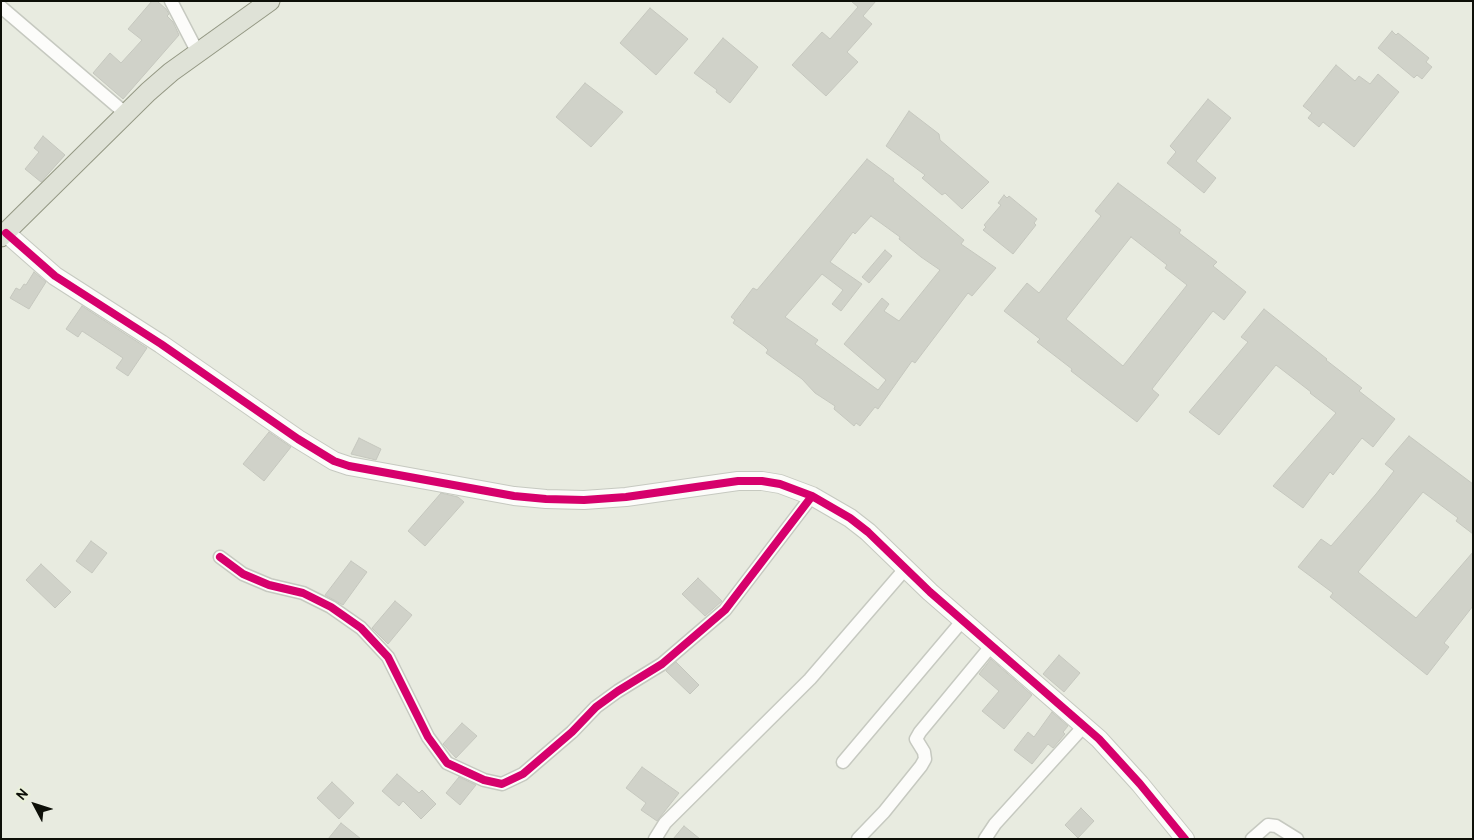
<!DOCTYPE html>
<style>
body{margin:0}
#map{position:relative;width:1474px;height:840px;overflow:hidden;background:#e8ebe0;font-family:Overpass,sans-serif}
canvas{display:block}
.frame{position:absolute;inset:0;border:2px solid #0d0f08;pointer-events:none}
.north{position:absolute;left:10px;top:780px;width:50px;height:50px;-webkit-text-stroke:4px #eaf0db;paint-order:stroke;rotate:310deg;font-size:14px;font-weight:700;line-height:20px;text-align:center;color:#0d0f08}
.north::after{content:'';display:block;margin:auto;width:18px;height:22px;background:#0d0f08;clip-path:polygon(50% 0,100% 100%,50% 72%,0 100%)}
</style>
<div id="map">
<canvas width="1474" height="840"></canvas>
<div class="frame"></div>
<div class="north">N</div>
</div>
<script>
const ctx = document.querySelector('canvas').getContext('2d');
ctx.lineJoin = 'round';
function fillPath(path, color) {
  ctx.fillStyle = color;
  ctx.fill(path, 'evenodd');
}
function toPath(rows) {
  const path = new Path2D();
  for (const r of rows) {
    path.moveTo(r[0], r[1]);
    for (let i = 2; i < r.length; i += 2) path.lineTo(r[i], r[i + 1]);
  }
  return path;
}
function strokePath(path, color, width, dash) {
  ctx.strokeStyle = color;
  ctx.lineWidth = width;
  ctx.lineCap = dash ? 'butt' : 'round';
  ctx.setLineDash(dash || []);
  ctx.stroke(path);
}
const building = toPath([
 [152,1,157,1,166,9,169,14,167,16,173,22,179,35,123,99,93,73,110,53,121,63,142,40,128,29,152,1],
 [851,1,876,1,863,16,872,24,847,52,858,62,826,96,792,65,822,32,830,39,858,7,851,1],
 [650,8,688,39,656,75,620,43,650,8],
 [1392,31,1396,35,1398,33,1429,58,1426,62,1432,67,1422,79,1417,75,1414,78,1378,48,1392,31],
 [723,38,758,67,730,103,716,92,717,90,694,73,723,38],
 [1336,65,1355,81,1359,76,1370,84,1378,74,1399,92,1354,147,1323,122,1319,127,1308,118,1312,113,1303,106,1336,65],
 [585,83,623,112,591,147,556,117,585,83],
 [1208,99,1231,118,1196,161,1216,178,1204,193,1167,163,1176,152,1170,146,1208,99],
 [909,111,939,134,940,140,989,182,962,209,945,193,942,195,922,178,925,175,886,146,909,111],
 [43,136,65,155,41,182,25,169,39,152,34,148,43,136],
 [867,159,894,179,893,181,964,240,961,244,996,268,972,296,968,293,915,363,912,361,878,409,875,407,860,426,856,423,854,426,834,409,835,406,815,393,802,379,766,353,768,350,764,346,733,323,735,320,731,317,753,288,757,290,867,159],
 [871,216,900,237,899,239,921,257,940,270,899,321,884,311,889,304,882,298,844,344,886,380,878,390,815,344,818,340,785,317,822,274,843,290,832,304,841,311,862,284,830,262,853,232,855,234,871,216],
 [1118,183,1181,230,1179,233,1217,262,1213,266,1246,292,1224,320,1213,311,1152,389,1159,395,1137,422,1071,371,1072,369,1037,342,1040,339,1004,311,1027,283,1039,293,1101,216,1095,211,1118,183],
 [1131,237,1167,265,1165,268,1187,285,1123,366,1066,319,1131,237],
 [1004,195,1007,198,1009,196,1037,219,1034,223,1036,225,1013,254,983,230,986,227,984,225,1001,205,998,203,1004,195],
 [885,250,892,256,869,283,862,277,885,250],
 [34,272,46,282,29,309,10,298,16,288,20,290,24,284,26,285,34,272],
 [82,306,147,348,128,376,116,368,123,358,82,331,78,337,66,329,82,306],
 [1264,309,1327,359,1326,360,1362,388,1359,391,1395,419,1373,447,1362,438,1333,475,1330,472,1303,508,1273,486,1336,413,1310,393,1311,392,1276,365,1219,435,1189,412,1248,342,1241,337,1264,309],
 [269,432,291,447,264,481,243,464,269,432],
 [1409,436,1473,484,1473,534,1456,521,1458,518,1423,492,1358,572,1416,618,1473,552,1473,606,1444,643,1449,647,1427,675,1330,597,1333,593,1298,567,1321,539,1331,546,1376,494,1394,471,1385,464,1409,436],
 [359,438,381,449,376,460,351,454,359,438],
 [441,493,458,497,464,502,425,546,408,531,441,493],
 [91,541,107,553,92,573,76,561,91,541],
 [351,561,367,572,343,605,325,595,351,561],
 [41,564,71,592,55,608,26,580,41,564],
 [698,578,722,601,705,616,682,594,698,578],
 [395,601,412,615,388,644,372,628,395,601],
 [1059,655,1080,673,1064,692,1043,674,1059,655],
 [991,659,1032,695,1004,729,982,711,999,691,979,674,991,659],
 [676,662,699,685,690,694,666,671,676,662],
 [1052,712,1068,726,1063,732,1065,734,1053,748,1048,744,1032,764,1014,750,1028,732,1034,737,1052,712],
 [462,723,477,736,456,758,443,744,462,723],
 [642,767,679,793,657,821,641,810,646,803,626,788,642,767],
 [397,774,419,793,422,790,436,804,421,819,403,801,399,806,382,791,397,774],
 [459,777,476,785,460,805,446,793,459,777],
 [332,782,354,803,339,819,317,798,332,782],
 [1081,808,1094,821,1078,838,1065,825,1081,808],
 [341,823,361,839,328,839,341,823],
 [684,826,700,839,673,839,684,826]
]);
fillPath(building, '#d0d2c9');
strokePath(building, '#c5c7be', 1);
const street = toPath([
 [171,1,198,53],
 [1,7,125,113],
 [220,557,243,574,269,585,303,593,331,607,361,628,388,657,428,737,447,763,484,780,502,784,523,774,572,732,596,707,618,691,662,664,725,610,812,496],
 [843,762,963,620],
 [655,839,665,823,810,679,905,569],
 [858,839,884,812,921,766,925,759,924,752,916,739,920,732,992,645],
 [985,839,995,824,1084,726],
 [1252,839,1268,825,1276,826,1297,839]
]);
const secondary = toPath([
 [6,233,55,276,161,344,298,439,334,461,349,466,514,496,546,499,584,500,626,497,738,481,762,481,780,484,812,496,850,518,868,532,930,592,1099,739,1140,784,1185,839]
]);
const primary = toPath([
 [1,237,148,92,171,72,270,1]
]);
strokePath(street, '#c6c9c0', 15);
strokePath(secondary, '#c6c9c0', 20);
strokePath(primary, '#949884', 21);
strokePath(street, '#fcfcfa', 12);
strokePath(secondary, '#fcfcfa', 18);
strokePath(primary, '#dfe2d7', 19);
strokePath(toPath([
 [6,233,55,276,161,344,298,439,334,461,349,466,514,496,546,499,584,500,626,497,738,481,762,481,780,484,812,496,850,518,868,532,930,592,1099,739,1140,784,1185,839],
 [220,557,243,574,269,585,303,593,331,607,361,628,388,657,428,737,447,763,484,780,502,784,523,774,572,732,596,707,618,691,662,664,725,610,812,496]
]), '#d6006c', 8);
</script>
